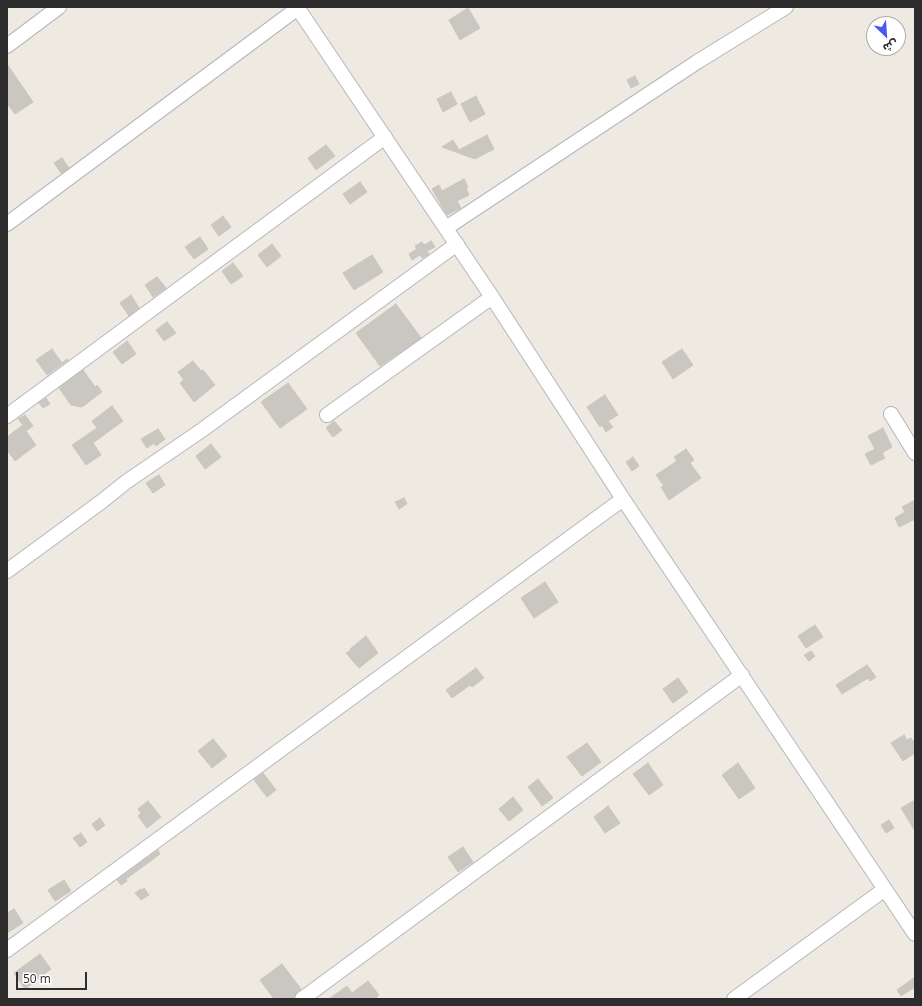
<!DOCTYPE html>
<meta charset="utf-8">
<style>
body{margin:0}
#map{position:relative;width:922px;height:1006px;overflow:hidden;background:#eeeae1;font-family:"Open Sans","Noto Sans Arabic",sans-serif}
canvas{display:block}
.frame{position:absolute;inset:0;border:8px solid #2d2d2d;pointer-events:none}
.north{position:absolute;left:866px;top:16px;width:40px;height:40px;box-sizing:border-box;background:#fff;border:1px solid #ababab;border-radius:50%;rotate:155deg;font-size:11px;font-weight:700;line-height:16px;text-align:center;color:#2d2d2d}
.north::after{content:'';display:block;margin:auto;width:14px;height:18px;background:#4a58f2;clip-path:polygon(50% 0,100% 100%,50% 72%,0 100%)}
.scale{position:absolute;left:16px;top:972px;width:71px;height:18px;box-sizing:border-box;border:2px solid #2d2d2d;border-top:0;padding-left:5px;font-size:12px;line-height:14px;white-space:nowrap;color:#2d2d2d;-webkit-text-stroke:3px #fff;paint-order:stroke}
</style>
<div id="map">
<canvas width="922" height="1006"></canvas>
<div class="frame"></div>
<div class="north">ش</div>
<div class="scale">50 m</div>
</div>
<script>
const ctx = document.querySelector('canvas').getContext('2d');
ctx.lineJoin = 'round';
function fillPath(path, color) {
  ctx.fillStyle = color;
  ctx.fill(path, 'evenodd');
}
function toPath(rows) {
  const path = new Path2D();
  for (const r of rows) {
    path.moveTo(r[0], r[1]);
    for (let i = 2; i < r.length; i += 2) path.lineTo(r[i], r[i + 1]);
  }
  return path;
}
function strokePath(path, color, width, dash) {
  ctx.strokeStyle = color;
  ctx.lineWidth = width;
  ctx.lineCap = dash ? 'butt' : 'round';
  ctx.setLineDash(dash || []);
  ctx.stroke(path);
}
const building = toPath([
 [468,8,480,28,460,40,449,20,468,8],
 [7,64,33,102,15,114,7,103,7,64],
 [635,76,639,84,631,88,627,80,635,76],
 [451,92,457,104,443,112,437,99,451,92],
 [476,96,485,114,470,122,461,104,476,96],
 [487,135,494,149,475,159,442,147,453,140,459,150,487,135],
 [326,145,335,156,316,170,308,158,326,145],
 [62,158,69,168,61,173,54,163,62,158],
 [464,179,468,187,466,188,469,195,457,201,461,208,447,215,432,189,439,185,442,191,464,179],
 [360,182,367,192,350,204,343,194,360,182],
 [223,216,231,227,219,236,211,225,223,216],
 [200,237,208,249,194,259,185,247,200,237],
 [431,241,435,247,427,251,429,254,422,258,420,255,412,260,409,254,417,249,415,246,422,242,424,245,431,241],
 [272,244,281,256,267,267,258,255,272,244],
 [372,255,383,272,354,290,343,273,372,255],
 [233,263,243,276,231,284,222,271,233,263],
 [157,277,166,288,153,297,145,285,157,277],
 [131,295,139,308,129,316,120,303,131,295],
 [396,304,421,338,380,366,356,333,396,304],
 [167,322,176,333,164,341,156,330,167,322],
 [127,341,136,354,122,364,113,352,127,341],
 [52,349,62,363,67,359,68,360,47,375,36,360,52,349],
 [682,349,693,365,673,379,662,362,682,349],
 [193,361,201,371,203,370,215,385,194,402,180,383,184,380,178,372,193,361],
 [83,370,95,387,97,385,102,392,82,407,71,405,59,388,83,370],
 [288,383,307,409,280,428,261,402,288,383],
 [605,395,618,415,608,421,613,427,606,432,602,425,600,427,587,407,605,395],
 [46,398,50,404,43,408,39,403,46,398],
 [112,406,123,421,93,443,101,455,86,465,72,445,97,428,92,421,112,406],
 [25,415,33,426,26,431,36,445,15,461,7,450,7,437,23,425,18,419,25,415],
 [334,421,342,430,333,437,326,428,334,421],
 [883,428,892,447,882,453,885,458,871,465,865,454,875,449,868,436,883,428],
 [158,429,165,439,156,446,154,443,147,448,141,439,158,429],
 [211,444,221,457,205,469,196,456,211,444],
 [686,449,694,460,690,463,701,478,669,500,661,487,664,486,656,475,677,461,674,457,686,449],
 [633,457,639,466,632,471,626,462,633,457],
 [159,475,165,485,153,493,146,483,159,475],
 [404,498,407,504,399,509,395,502,404,498],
 [915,500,915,519,899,527,895,518,905,512,902,507,915,500],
 [545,582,558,602,534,618,521,598,545,582],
 [815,625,823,637,806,648,798,636,815,625],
 [366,636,378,653,359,668,346,653,351,650,350,649,366,636],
 [811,651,815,656,809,661,804,655,811,651],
 [867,665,876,677,870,681,868,678,842,694,836,685,867,665],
 [476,668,484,678,472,687,470,685,452,698,446,690,476,668],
 [678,678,688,692,673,703,663,689,678,678],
 [904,735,907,740,911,738,915,744,915,753,903,761,891,743,904,735],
 [213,739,227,756,212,768,198,751,213,739],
 [587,743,601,762,582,776,567,757,587,743],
 [648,763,663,785,649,795,633,774,648,763],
 [738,763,755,788,739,799,722,775,738,763],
 [263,773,276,790,267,797,254,780,263,773],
 [538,779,553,798,542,806,528,787,538,779],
 [513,797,523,810,509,821,499,809,513,797],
 [915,800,915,831,901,808,915,800],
 [148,801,161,817,147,828,138,816,141,813,138,809,148,801],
 [608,806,620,823,605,833,594,817,608,806],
 [100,818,105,825,97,831,92,824,100,818],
 [889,820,894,828,886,833,881,825,889,820],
 [81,833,87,842,80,847,73,838,81,833],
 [463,847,473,862,458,872,448,857,463,847],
 [158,850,160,854,126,879,127,881,121,885,117,880,158,850],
 [64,880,71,891,55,901,48,890,64,880],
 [144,888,149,895,141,900,135,893,141,889,142,890,144,888],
 [14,909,23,923,7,933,7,913,14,909],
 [40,954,51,969,25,989,14,973,40,954],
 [282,964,301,989,297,992,293,999,274,999,260,980,282,964],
 [915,977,915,987,901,996,897,990,915,977],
 [368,981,379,995,375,999,329,999,347,986,352,993,368,981]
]);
fillPath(building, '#cac6c0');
strokePath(building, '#cac6ba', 1);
const minor = toPath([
 [297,7,492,297,623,499,915,934],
 [7,46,59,7],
 [7,224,298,8],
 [446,228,697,62,786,7],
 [891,414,915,453],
 [327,415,492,297],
 [7,416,385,137],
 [7,571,101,502,126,482,202,430,457,244],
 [7,950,623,499],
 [302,999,742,675],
 [734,999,885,889]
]);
strokePath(minor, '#b4b5c0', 16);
strokePath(minor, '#fff', 14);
</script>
